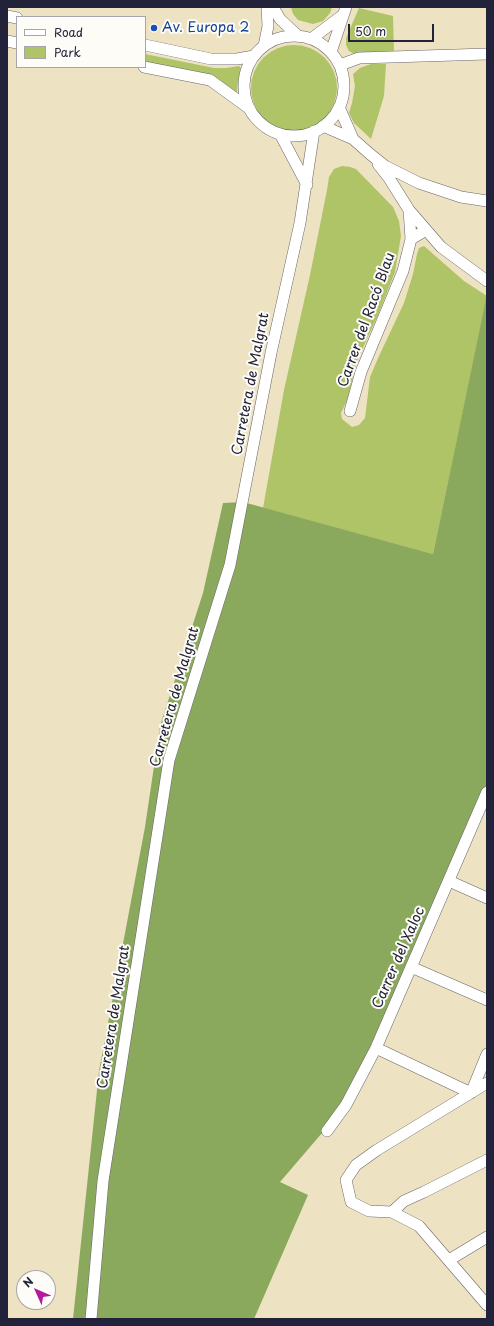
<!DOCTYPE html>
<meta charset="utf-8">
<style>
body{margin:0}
#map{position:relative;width:494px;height:1326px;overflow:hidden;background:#ede2c2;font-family:"Playpen Sans",sans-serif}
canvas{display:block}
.frame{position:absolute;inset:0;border:8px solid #22223b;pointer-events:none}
.legend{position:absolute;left:16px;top:16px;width:130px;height:52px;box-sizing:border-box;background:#fdfcf7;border:1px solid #a5a5ac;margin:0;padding:5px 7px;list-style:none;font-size:12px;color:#22223b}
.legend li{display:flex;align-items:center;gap:8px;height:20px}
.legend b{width:20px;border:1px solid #a5a5ac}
.north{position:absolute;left:16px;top:1270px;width:40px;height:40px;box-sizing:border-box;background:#fdfcf7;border:1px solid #a5a5ac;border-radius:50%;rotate:315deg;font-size:11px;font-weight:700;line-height:16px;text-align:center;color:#22223b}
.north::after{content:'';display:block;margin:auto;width:14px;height:18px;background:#b5179e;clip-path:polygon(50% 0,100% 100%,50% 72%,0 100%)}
.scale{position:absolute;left:348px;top:24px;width:86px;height:18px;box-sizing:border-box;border:2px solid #22223b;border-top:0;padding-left:5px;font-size:12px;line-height:14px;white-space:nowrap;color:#22223b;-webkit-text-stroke:3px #fdfcf7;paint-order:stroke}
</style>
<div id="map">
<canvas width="494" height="1326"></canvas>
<div class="frame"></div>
<ul class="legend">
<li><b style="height:5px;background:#fff"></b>Road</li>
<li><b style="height:11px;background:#afc367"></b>Park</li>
</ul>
<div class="north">N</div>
<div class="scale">50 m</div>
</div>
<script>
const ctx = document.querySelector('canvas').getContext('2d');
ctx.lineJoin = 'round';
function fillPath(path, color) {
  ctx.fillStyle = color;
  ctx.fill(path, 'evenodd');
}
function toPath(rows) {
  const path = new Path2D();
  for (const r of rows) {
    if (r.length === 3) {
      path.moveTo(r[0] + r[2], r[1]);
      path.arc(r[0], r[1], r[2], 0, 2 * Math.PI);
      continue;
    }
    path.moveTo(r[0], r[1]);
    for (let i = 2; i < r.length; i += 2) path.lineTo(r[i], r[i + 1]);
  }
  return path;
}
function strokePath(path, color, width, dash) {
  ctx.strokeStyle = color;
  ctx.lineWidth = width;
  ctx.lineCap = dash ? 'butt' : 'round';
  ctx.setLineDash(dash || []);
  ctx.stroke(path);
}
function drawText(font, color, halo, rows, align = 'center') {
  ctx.font = font + ' "Playpen Sans",sans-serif';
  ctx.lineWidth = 4;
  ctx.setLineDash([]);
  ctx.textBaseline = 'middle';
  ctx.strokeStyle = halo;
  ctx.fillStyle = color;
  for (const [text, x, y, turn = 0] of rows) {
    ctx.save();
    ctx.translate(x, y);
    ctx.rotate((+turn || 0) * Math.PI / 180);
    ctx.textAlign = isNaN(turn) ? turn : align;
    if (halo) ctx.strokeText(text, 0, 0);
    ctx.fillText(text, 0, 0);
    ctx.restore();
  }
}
fillPath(toPath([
 [291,7,332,7,330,13,323,21,313,24,298,20,293,14],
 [359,8,393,16,394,52,354,54,349,51,346,45,346,38],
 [294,88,43],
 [145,54,214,68,226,68,239,66,241,68,238,82,237,92,234,93,145,63],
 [371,64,386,64,384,96,371,139,354,123,349,113,352,103,355,86,353,74,360,68],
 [342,166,350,167,356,169,393,207,399,221,401,236,395,272,378,315,356,363,348,398,341,413,342,419,352,427,359,425,365,418,370,377,379,356,404,303,413,274,417,254,419,248,424,246,464,281,487,296,433,554,263,508,284,390,310,275,327,190,329,177,334,169]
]), '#afc367');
fillPath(toPath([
 [487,294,487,792,346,1105,280,1182,308,1195,254,1319,73,1319,99,1071,145,827,160,726,203,593,223,503,243,502,433,554]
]), '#8ba95c');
const minor = toPath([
 [273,7,280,19,298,36],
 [7,16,17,18],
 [294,86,50],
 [311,39,343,15],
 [7,41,17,43],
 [145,45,211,59,237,59,254,56],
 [264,46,268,26,267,7],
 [331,52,346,7],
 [340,65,359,58,487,54],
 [144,67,210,80,250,109],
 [339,107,353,139],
 [323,126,353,139,370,154,385,166,419,183,461,197,487,201],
 [280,134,307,185],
 [378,164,389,178,409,210,441,247,487,281],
 [409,210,411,239,426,230],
 [350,411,361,372,403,271,411,239],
 [449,881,487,898],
 [411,967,487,1000],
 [376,1048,471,1093,487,1054],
 [487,1083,377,1150,356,1165,346,1180,351,1202,369,1211,392,1212,419,1226,487,1305],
 [327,1131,346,1105,376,1048,487,792],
 [392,1212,404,1201,424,1192,487,1160],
 [449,1260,487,1237],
 [91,1319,103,1181,169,760,230,565,271,353,300,223,314,131]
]);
strokePath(minor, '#69656a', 12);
strokePath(minor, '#fff', 11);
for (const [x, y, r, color] of [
 [154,28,4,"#1a4fb4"]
]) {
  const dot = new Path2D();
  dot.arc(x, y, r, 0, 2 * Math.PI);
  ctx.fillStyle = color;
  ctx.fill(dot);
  strokePath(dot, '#fdfcf7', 1.5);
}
drawText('14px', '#164399', '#fdfcf7', [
 ["Av. Europa 2",162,28]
], 'left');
drawText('14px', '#22223b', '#fdfcf7', [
 ["Carrer del Racó Blau",367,320,-70],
 ["Carretera de Malgrat",251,384,-79],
 ["Carretera de Malgrat",175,697,-74],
 ["Carrer del Xaloc",399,958,-66],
 ["Carretera de Malgrat",114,1017,-81]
]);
</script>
